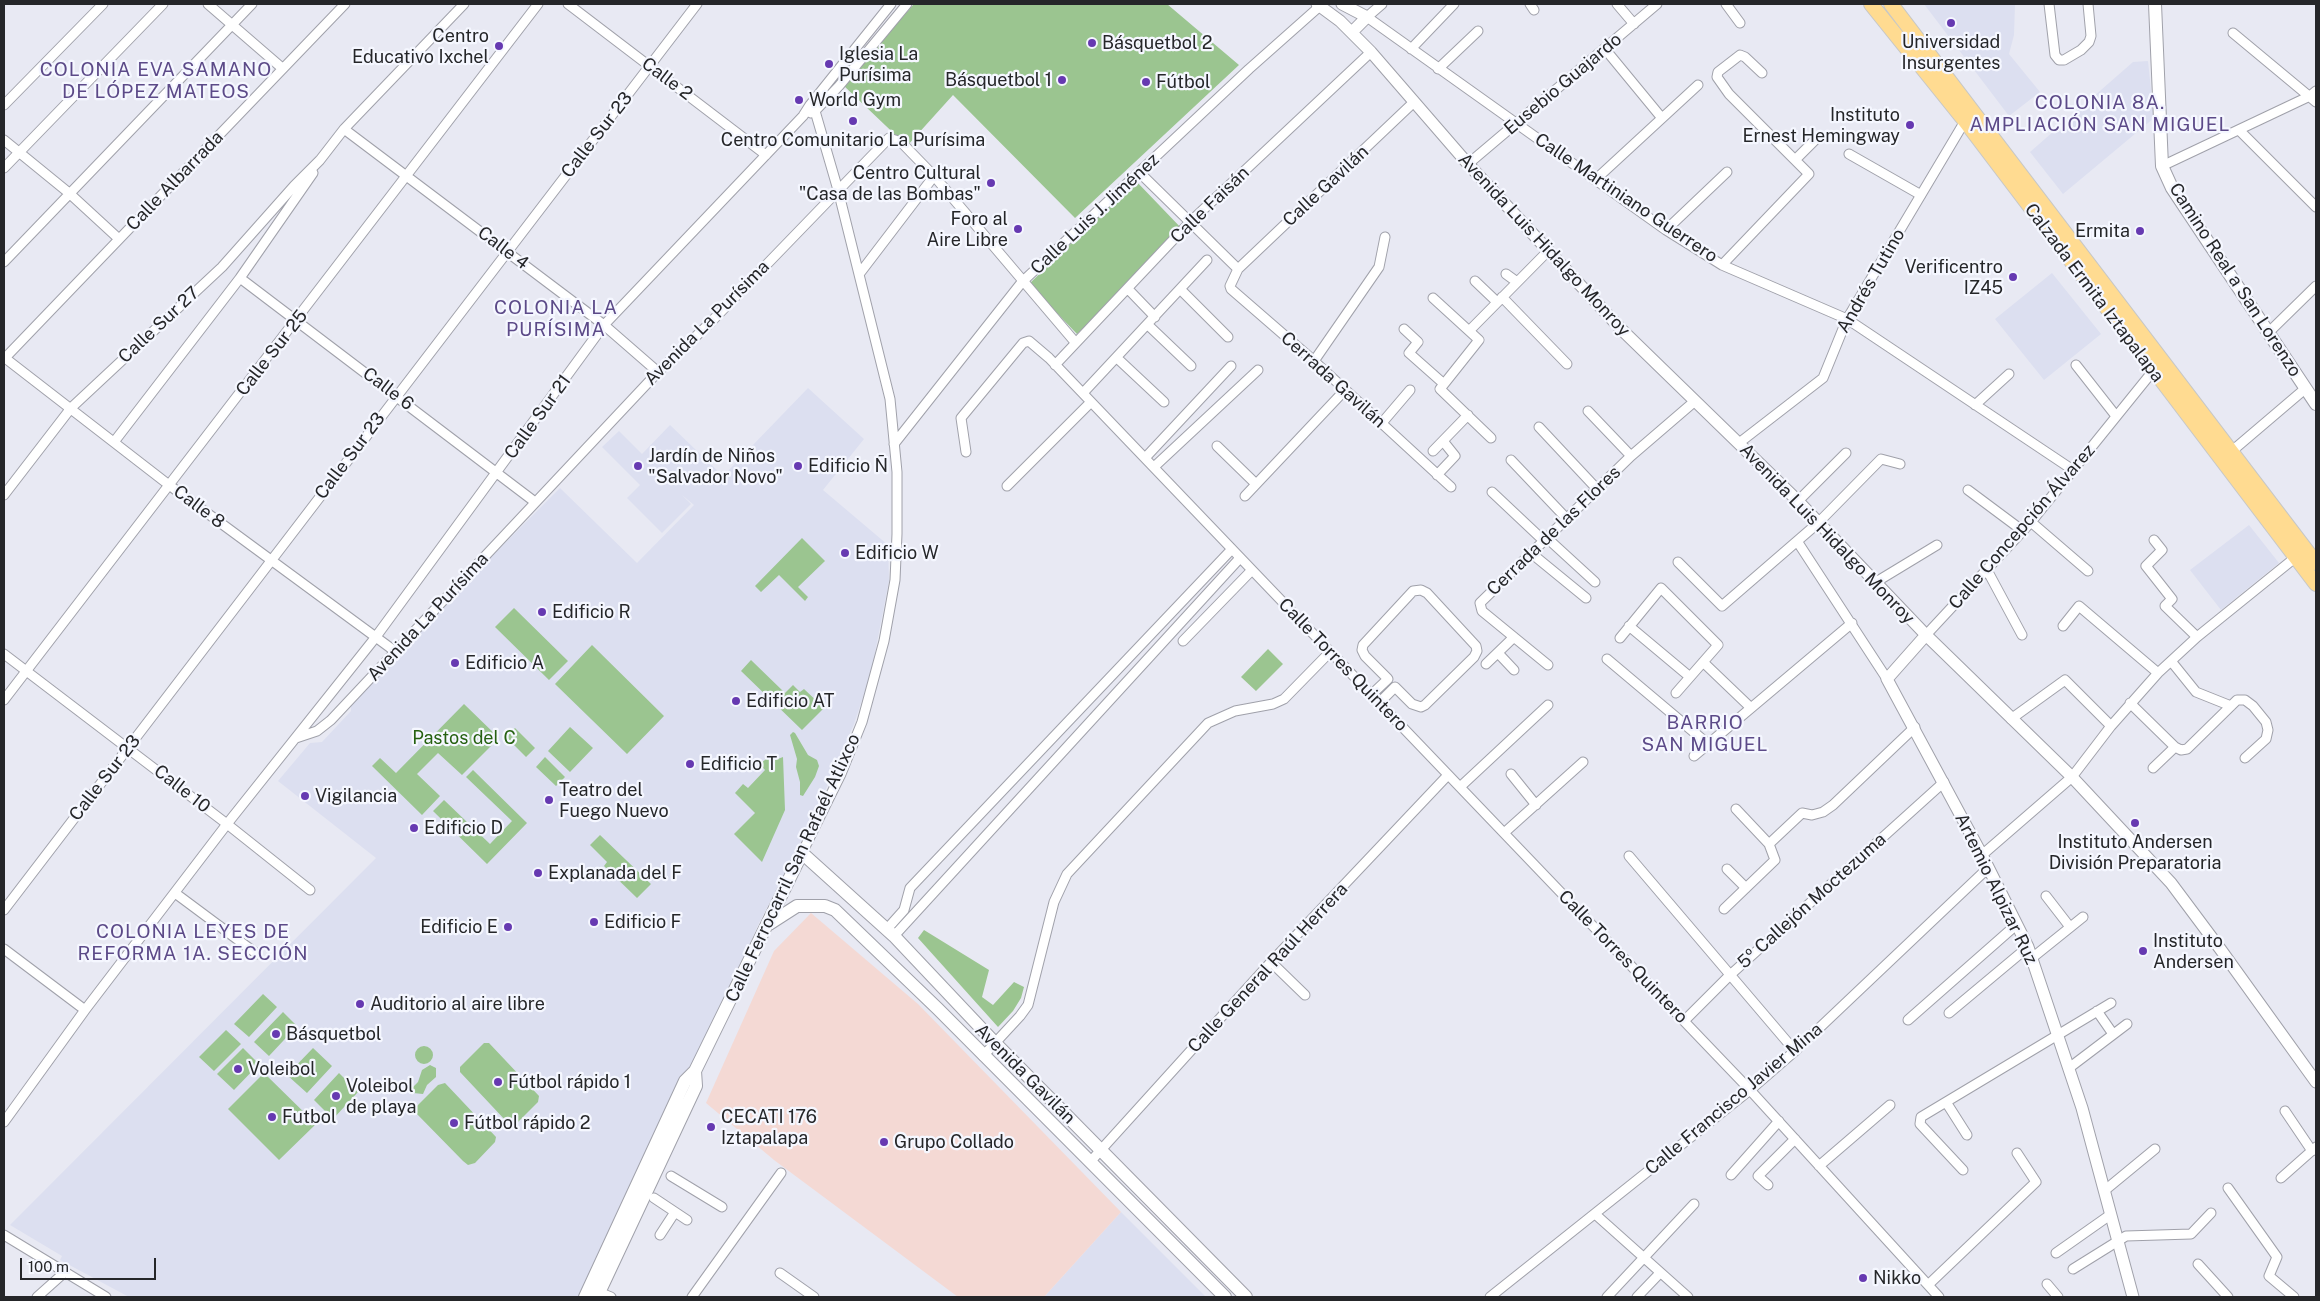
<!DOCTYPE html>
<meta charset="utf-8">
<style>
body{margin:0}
#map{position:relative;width:2320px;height:1301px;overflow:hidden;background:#e8e9f3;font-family:"Public Sans",sans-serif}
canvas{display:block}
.frame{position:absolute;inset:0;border:5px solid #252629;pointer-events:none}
.scale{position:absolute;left:20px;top:1258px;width:136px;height:22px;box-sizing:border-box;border:2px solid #252629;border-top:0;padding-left:6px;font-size:15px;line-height:18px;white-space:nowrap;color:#252629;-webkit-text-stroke:4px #f5f7ff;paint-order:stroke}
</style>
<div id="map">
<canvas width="2320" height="1301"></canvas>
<div class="frame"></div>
<div class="scale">100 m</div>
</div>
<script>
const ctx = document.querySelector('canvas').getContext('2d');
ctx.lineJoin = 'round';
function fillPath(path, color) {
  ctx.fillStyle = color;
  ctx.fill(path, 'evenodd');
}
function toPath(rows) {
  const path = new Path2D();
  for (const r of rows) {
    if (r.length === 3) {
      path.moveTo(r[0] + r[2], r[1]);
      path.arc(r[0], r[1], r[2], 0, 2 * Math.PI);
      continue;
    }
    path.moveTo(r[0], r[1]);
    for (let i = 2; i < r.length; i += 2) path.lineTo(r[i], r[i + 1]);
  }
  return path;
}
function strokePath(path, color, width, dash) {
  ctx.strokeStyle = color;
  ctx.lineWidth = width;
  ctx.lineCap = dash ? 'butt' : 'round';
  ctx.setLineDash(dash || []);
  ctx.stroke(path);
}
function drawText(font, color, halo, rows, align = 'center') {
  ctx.font = font + ' "Public Sans",sans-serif';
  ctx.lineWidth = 4.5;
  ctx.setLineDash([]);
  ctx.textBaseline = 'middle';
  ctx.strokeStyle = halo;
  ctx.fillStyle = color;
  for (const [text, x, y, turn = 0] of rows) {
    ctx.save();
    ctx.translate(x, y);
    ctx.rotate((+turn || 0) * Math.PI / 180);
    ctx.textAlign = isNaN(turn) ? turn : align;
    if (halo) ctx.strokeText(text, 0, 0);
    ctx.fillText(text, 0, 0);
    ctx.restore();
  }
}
fillPath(toPath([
 [1924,4,2015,4,2014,35,2009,54,2040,92,2009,116],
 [2148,61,2154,118,2063,194,2030,152,2133,62],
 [2052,273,2101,334,2044,380,1995,319],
 [808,388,864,439,823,490,888,545,889,581,871,673,854,724,812,821,758,925,733,982,643,1160,579,1297,129,1297,60,1260,62,1256,10,1225,376,858,278,781,310,743,322,742,351,711,351,704,399,656,459,589,560,488,637,563,694,505,682,495,691,504,662,533,627,498,640,485,602,447,619,431,642,454,670,425,723,476],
 [2249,525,2279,563,2221,610,2190,570],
 [1121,1212,1206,1297,1044,1297]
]), '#dcdff0');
fillPath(toPath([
 [811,913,918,1004,1121,1212,1044,1297,958,1297,774,1160,706,1103,774,951]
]), '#f4d9d4');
fillPath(toPath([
 [914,4,1167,4,1239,65,1075,218,953,95,907,146,843,85],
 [1136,181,1184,231,1077,334,1029,284],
 [802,538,825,561,798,587,808,597,805,601,779,575,761,592,755,586],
 [514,608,568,661,549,680,495,627],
 [592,645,664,716,627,754,555,684],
 [1268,649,1283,664,1256,691,1241,677],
 [751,660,785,693,793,685,800,692,804,689,824,708,802,730,741,671],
 [464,704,499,738,462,775,438,753,417,774,440,796,422,815,372,766,380,758,396,773],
 [570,727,593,748,570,772,548,751],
 [515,728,535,748,526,757,506,737],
 [793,732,795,733,808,755,817,760,819,766,815,777,803,796,800,795,800,782,796,767,797,759,790,735],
 [771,755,775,760,783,757,785,810,762,862,734,834,755,813,735,793,743,784,748,788,765,770,760,764],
 [545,757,565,777,556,786,536,767],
 [473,770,527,823,487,864,433,811,444,800,490,844,512,821,466,777],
 [600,835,651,884,637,898,604,866,607,862,590,845],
 [924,930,989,970,982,997,993,1005,1014,982,1024,987,1021,998,1013,1011,998,1027,918,938],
 [263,994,277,1007,249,1037,234,1024],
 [283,1012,297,1026,269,1056,254,1042],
 [226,1030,241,1044,214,1071,199,1057],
 [484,1043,489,1043,539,1096,538,1102,518,1122,512,1124,506,1121,460,1072,460,1067],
 [424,1055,9],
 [243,1048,259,1064,234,1090,217,1074],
 [313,1048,332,1066,307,1093,287,1075],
 [430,1065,436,1068,436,1077,427,1085,423,1094,413,1093,412,1088,418,1082,422,1070],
 [264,1073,316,1124,279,1160,228,1109],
 [339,1073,358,1092,333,1119,314,1100],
 [445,1083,496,1137,495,1142,475,1163,468,1165,463,1161,416,1113,416,1107,438,1085]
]), '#9bc590');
const minor = toPath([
 [208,4,282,68],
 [568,4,766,155],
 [1382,4,1367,17,1666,230,1722,265,1847,319,2073,470],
 [1530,4,1534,10],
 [1617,4,1634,24],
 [1726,4,1740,23],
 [2049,4,2055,55,2059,60,2064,60,2081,50,2089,42,2091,36,2088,4],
 [2233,33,2316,102],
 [1411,49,1454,4],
 [1605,49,1661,117],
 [1438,69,1478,31],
 [1414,102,1238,269,1230,286,1231,289,1314,361,1451,487],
 [4,105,103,4],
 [811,113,815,111,839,86,907,4],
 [344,129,604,325,658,372],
 [2239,130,2316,207],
 [4,140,69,193,119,239],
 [1849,154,1921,195],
 [1795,160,1818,137],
 [1468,164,1657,4],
 [2162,166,2310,96,2316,91],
 [4,168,163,4],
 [1140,173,1238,269],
 [1595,180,1698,85],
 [1666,230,1727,172],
 [4,262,252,4],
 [1722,265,1809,174,1729,94,1717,77,1718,72,1740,55,1745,57,1762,73],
 [860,273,934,176],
 [1506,274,1517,282],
 [240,278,535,502],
 [1475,281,1497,302],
 [1128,289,1155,317],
 [1180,289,1228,337],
 [1502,297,1567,364],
 [1433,298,1479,340,1440,389,1491,438],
 [1148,325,1191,366],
 [1404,329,1418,342,1409,353,1444,384],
 [1470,330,1548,251],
 [2269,332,2316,286],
 [5,358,169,485,396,652],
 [1117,358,1164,402],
 [4,359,345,4],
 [1314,361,1379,267,1385,237],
 [1055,365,1190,222,1371,52],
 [2076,365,2116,416],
 [1083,393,1207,260],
 [1975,405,2009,374],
 [1588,411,1631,456],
 [1381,424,1410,390],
 [1539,427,1597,489],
 [114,442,240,278,313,173],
 [1739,443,1823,378,1847,319,1965,121],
 [894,444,1022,282,1249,69,1320,6],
 [1217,446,1256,484],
 [1433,451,1468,415],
 [2232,451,2306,388],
 [966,452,961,418,1023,343,1029,341,1049,358,1750,1090,1939,1297],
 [1145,458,1231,366],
 [1511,460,1567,519],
 [1154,467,1258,370],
 [1437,475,1455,456,1443,441],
 [1007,486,1091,402],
 [1968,490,2023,531],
 [1492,492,1544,541],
 [4,495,71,408,222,267,294,186,320,160,344,129,464,4],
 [1245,496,1345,390],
 [1798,501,1846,453],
 [2031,522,2088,571],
 [1547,538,1595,582],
 [2154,540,2162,550,2146,566,2172,599,2165,606,2197,637],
 [1797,541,1887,679],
 [1531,553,1586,598],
 [1678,562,1722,606,1818,523,1881,459,1900,464],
 [1987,570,2022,635],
 [1876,582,1937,545],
 [1629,626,1690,677],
 [2063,626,2079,606,2158,673],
 [1926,635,2031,522,2153,371],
 [1620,638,1661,588,1718,645,1676,693],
 [1183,641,1252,570],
 [1498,653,1514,670],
 [4,654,227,824,310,890],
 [1607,659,1708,744],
 [2171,661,2196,692,2231,706],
 [1703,662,1750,707],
 [1486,664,1514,637],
 [1548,665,1482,611,1480,603,1631,456,1695,401],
 [1371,695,1388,679,1365,656,1362,650,1363,645,1413,591,1421,590,1427,593,1476,646,1477,651,1474,657,1425,705,1421,707,1412,704,1395,687,1379,703],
 [4,700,538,4],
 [2130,703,2175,747,2181,750,2187,749,2237,700,2245,700,2253,706,2266,722,2268,730,2266,739,2245,758],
 [2011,719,2065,680,2111,726],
 [296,738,317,731,331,720,658,372,710,323,889,138,901,142,934,176,1075,342],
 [1694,756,1852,623],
 [2153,768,2175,747],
 [1511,774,1536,805],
 [1460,787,1548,705],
 [1504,833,1583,762],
 [1769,844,1802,813,1812,815,1823,812,1833,805,1915,727],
 [802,853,841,774,862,722,884,641,895,580,897,534,897,472,890,399,838,190,815,111,810,105],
 [1982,855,2072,777,2111,726,2158,673,2197,637,2296,557],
 [1629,856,1795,1051],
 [1727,869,1746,888],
 [175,893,257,954],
 [2046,896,2070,927],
 [1724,909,1775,860,1769,844,1736,809],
 [4,910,697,4],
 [887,929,904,910,910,888,1232,549],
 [894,936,1240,558],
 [4,949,85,1010],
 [2032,958,2083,917],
 [1271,962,1305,995],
 [2097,1011,2113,1034],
 [1949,1013,2028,947],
 [1908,1020,2016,925],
 [1684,1021,1729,976,1944,782],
 [983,1056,1020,1016,1028,1005,1054,902,1067,874,1208,723,1235,711,1273,704,1284,699,1330,652],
 [2069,1068,2127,1024],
 [1946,1102,1967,1135],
 [2285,1111,2312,1151],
 [4,1122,85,1010,227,824,375,638,604,325,803,116,810,105,891,4],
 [1090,1162,1271,962,1448,775],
 [1819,1166,1890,1105],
 [1963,1170,1920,1124,1921,1117,2111,1003],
 [1731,1175,1779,1121],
 [671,1176,722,1207],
 [2281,1178,2316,1147],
 [1768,1185,1758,1176,1795,1139],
 [2228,1188,2277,1257,2269,1276,2294,1297],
 [2104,1191,2155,1149],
 [654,1198,687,1220],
 [1595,1214,1688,1297],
 [4,1235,106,1297],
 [660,1235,675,1212],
 [2056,1253,2110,1215],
 [2198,1264,2228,1297],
 [2073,1269,2126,1236,2191,1234,2211,1213],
 [780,1273,814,1297],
 [2047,1284,2058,1297],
 [1928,1285,2036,1182,2017,1153],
 [596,1291,611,1297],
 [37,1297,65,1272],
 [692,1297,781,1173],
 [1490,1297,1750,1090,1795,1051,1988,868],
 [1607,1297,1694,1204],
 [1637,1297,1660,1273]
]);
const tertiary = toPath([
 [1317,4,1340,21,1371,52,1468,164,1621,329,1798,501,1926,635,2072,777,2143,853,2171,883,2221,950,2316,1082],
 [1342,4,1367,17,1352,32],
 [1926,635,1887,679,1982,855,2028,947,2082,1108,2133,1297]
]);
const secondary = toPath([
 [2155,4,2162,166,2172,188,2316,404],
 [769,924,797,906,825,906,835,910,938,1009,1225,1297],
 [585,1297,685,1081,695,1071,802,853,894,936,996,1044,1246,1297],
 [597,1297,696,1086,695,1071]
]);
const primary = toPath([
 [1871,4,1965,121,2316,584],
 [1891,4,2316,563]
]);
strokePath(minor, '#a0a1aa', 11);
strokePath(tertiary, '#a0a1aa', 13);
strokePath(secondary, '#a0a1aa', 14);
strokePath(primary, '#c6c7c7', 16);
strokePath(minor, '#fff', 9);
strokePath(tertiary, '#fff', 11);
strokePath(secondary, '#fff', 12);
strokePath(primary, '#ffdb91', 14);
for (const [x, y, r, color] of [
 [1951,23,5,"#6639b1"],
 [1092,43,5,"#6639b1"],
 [499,46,5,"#6639b1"],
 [829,64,5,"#6639b1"],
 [1062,80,5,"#6639b1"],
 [1146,82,5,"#6639b1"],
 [799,100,5,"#6639b1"],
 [853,121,5,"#6639b1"],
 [1910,125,5,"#6639b1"],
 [991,183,5,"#6639b1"],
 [1018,229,5,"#6639b1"],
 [2140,231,5,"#6639b1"],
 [2013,277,5,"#6639b1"],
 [638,466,5,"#6639b1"],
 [798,466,5,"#6639b1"],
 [845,553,5,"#6639b1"],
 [542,612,5,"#6639b1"],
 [455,663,5,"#6639b1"],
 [736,701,5,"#6639b1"],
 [690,764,5,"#6639b1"],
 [305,796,5,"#6639b1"],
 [549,800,5,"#6639b1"],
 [2135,823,5,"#6639b1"],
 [414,828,5,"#6639b1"],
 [538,873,5,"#6639b1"],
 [594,922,5,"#6639b1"],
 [508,927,5,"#6639b1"],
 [2143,951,5,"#6639b1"],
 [360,1004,5,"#6639b1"],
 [276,1034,5,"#6639b1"],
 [238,1069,5,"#6639b1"],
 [498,1082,5,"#6639b1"],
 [336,1096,5,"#6639b1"],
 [272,1117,5,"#6639b1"],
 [454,1123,5,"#6639b1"],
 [711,1127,5,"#6639b1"],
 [884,1142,5,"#6639b1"],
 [1863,1278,5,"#6639b1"]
]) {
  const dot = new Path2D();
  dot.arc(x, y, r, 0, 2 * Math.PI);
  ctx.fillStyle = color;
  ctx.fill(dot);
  strokePath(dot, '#f5f7ff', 2);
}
drawText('18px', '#252629', '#f5f7ff', [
 ["Centro",489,36,"right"],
 ["Educativo Ixchel",489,57,"right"],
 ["Universidad",1951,42,"center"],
 ["Insurgentes",1951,63,"center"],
 ["Básquetbol 2",1102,43],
 ["Iglesia La",839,54],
 ["Purísima",839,75],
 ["Básquetbol 1",1052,80,"right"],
 ["Fútbol",1156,82],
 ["World Gym",809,100],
 ["Instituto",1900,115,"right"],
 ["Ernest Hemingway",1900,136,"right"],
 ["Centro Comunitario La Purísima",853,140,"center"],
 ["Centro Cultural",981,173,"right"],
 ["\"Casa de las Bombas\"",981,194,"right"],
 ["Foro al",1008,219,"right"],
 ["Aire Libre",1008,240,"right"],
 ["Ermita",2130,231,"right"],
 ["Verificentro",2003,267,"right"],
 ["IZ45",2003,288,"right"],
 ["Jardín de Niños",648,456],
 ["\"Salvador Novo\"",648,477],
 ["Edificio Ñ",808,466],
 ["Edificio W",855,553],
 ["Edificio R",552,612],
 ["Edificio A",465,663],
 ["Edificio AT",746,701],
 ["Edificio T",700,764],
 ["Teatro del",559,790],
 ["Fuego Nuevo",559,811],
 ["Vigilancia",315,796],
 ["Edificio D",424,828],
 ["Instituto Andersen",2135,842,"center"],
 ["División Preparatoria",2135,863,"center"],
 ["Explanada del F",548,873],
 ["Edificio F",604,922],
 ["Edificio E",498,927,"right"],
 ["Instituto",2153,941],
 ["Andersen",2153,962],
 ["Auditorio al aire libre",370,1004],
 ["Básquetbol",286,1034],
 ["Voleibol",248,1069],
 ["Fútbol rápido 1",508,1082],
 ["Voleibol",346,1086],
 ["de playa",346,1107],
 ["Futbol",282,1117],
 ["CECATI 176",721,1117],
 ["Iztapalapa",721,1138],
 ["Fútbol rápido 2",464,1123],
 ["Grupo Collado",894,1142],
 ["Nikko",1873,1278]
], 'left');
drawText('18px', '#252629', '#f5f7ff', [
 ["Calle 2",667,79,37],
 ["Eusebio Guajardo",1563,84,-40],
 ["Calle Sur 23",597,135,-52],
 ["Calle Albarrada",175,181,-46],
 ["Calle Gavilán",1326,186,-43],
 ["Calle Martiniano Guerrero",1626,198,34],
 ["Calle Faisán",1210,205,-44],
 ["Calle Luis J. Jiménez",1095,214,-43],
 ["Avenida Luis Hidalgo Monroy",1544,245,47],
 ["Calle 4",503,248,37],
 ["Camino Real a San Lorenzo",2235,280,57],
 ["Andrés Tutino",1871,281,-60],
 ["Calzada Ermita Iztapalapa",2094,293,53],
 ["Avenida La Purísima",707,323,-45],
 ["Calle Sur 27",159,325,-43],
 ["Calle Sur 25",272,353,-52],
 ["Cerrada Gavilán",1333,380,42],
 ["Calle 6",388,389,37],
 ["Calle Sur 21",538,417,-54],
 ["Calle Sur 23",350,456,-53],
 ["Calle 8",199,507,37],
 ["Calle Concepción Álvarez",2022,527,-49],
 ["Cerrada de las Flores",1554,531,-44],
 ["Avenida Luis Hidalgo Monroy",1827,534,46],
 ["Avenida La Purísima",428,617,-47],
 ["Calle Torres Quintero",1343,665,46],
 ["Calle Sur 23",105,778,-52],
 ["Calle 10",182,789,38],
 ["Calle Ferrocarril San Rafaél Atlixco",793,868,-65],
 ["Artemio Alpizar Ruz",1996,889,64],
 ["5º Callejón Moctezuma",1812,901,-42],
 ["Calle Torres Quintero",1623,957,46],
 ["Calle General Raúl Herrera",1268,968,-47],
 ["Avenida Gavilán",1025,1074,45],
 ["Calle Francisco Javier Mina",1734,1099,-40]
]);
drawText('18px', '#266111', '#f5f7ff', [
 ["Pastos del C",464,738]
]);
ctx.letterSpacing = '1px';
drawText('19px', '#5c4a88', '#f5f7ff', [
 ["COLONIA EVA SAMANO",156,70],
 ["DE LÓPEZ MATEOS",156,92],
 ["COLONIA 8A.",2100,103],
 ["AMPLIACIÓN SAN MIGUEL",2100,125],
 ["COLONIA LA",556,308],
 ["PURÍSIMA",556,330],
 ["BARRIO",1705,723],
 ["SAN MIGUEL",1705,745],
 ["COLONIA LEYES DE",193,932],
 ["REFORMA 1A. SECCIÓN",193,954]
]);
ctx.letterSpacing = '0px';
</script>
